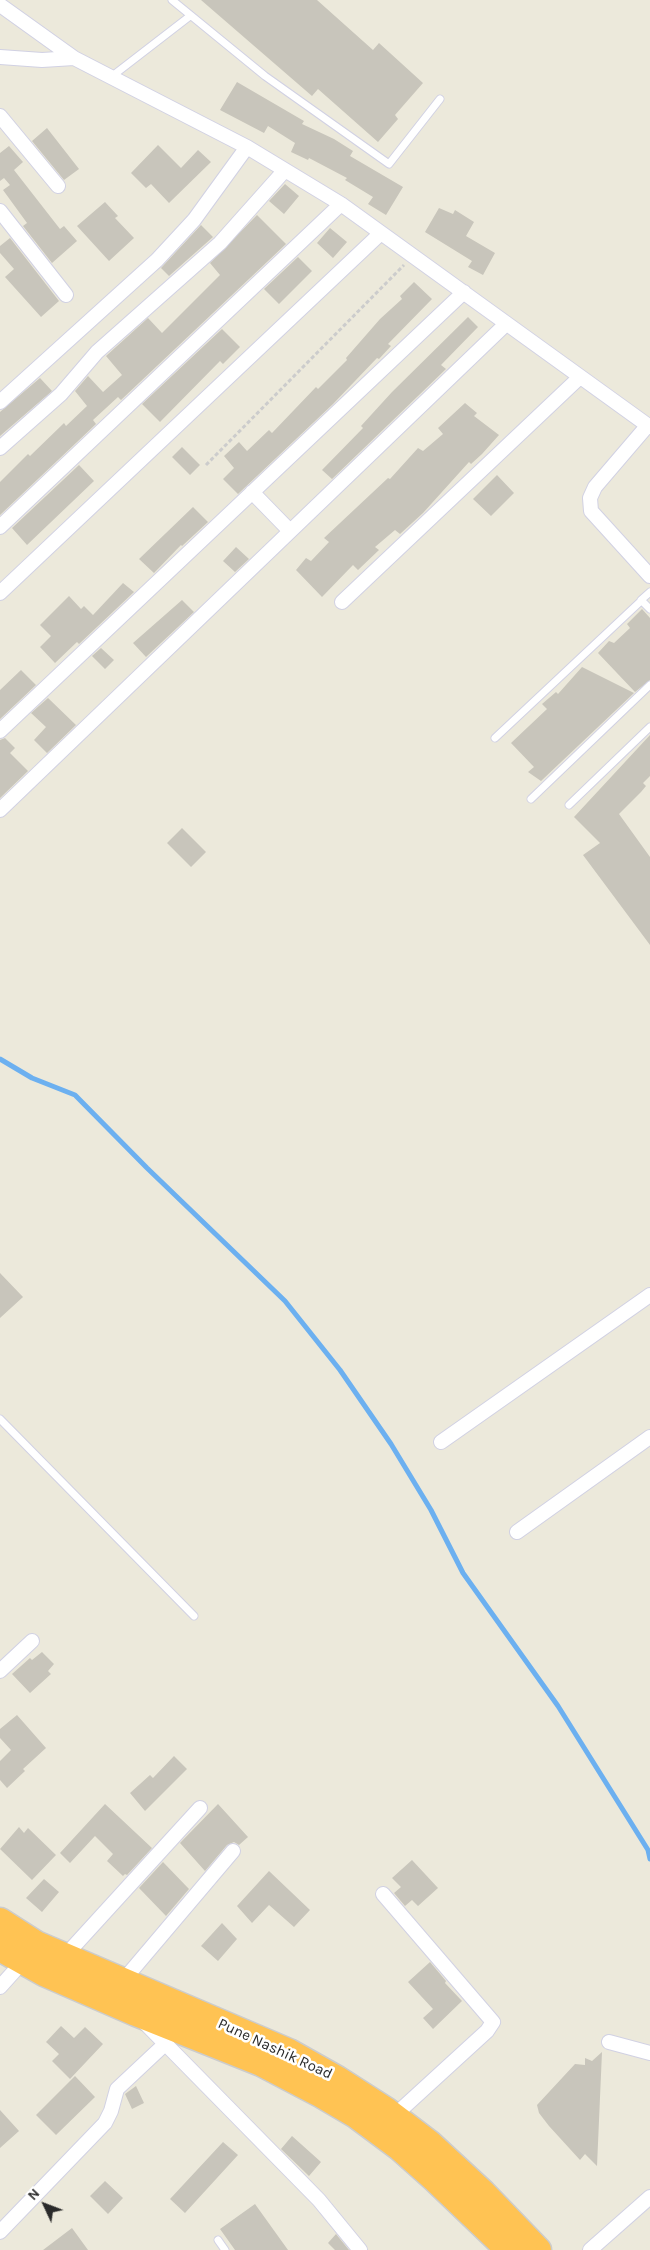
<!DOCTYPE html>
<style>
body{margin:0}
#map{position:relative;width:650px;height:2250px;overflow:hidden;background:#ece9db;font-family:Karla,sans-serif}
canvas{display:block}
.north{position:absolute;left:20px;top:2180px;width:50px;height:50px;-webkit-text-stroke:4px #fff;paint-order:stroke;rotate:313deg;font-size:14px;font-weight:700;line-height:20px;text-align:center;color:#2a2a2a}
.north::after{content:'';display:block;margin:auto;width:18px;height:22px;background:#2a2a2a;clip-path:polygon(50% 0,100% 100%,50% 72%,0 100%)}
</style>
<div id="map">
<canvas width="650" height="2250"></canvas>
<div class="north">N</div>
</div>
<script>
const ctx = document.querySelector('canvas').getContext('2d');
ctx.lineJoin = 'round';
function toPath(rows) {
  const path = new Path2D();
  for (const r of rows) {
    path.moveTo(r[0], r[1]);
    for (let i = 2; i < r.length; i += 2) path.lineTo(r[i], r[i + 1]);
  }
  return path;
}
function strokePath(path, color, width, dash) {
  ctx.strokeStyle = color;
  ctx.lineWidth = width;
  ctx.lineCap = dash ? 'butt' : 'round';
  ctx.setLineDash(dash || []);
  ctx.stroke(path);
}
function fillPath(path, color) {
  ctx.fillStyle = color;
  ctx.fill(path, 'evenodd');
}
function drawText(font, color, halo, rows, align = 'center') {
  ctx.font = font + ' Karla,sans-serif';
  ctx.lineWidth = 5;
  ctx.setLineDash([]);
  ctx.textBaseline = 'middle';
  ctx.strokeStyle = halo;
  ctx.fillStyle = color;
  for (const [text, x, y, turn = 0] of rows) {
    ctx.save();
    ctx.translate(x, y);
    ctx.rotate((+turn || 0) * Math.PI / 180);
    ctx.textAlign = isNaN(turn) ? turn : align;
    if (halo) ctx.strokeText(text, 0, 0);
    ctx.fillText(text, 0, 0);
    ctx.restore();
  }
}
strokePath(toPath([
 [0,1059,32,1078,75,1095,147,1168,285,1301,340,1370,391,1444,431,1510,463,1573,558,1706,648,1850,650,1859]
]), '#6cb0f0', 5);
fillPath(toPath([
 [201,0,317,0,373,50,379,43,423,83,395,115,398,119,378,142,318,89,312,96],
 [237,82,304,121,302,124,334,139,353,151,350,156,403,187,386,215,368,204,373,197,345,180,347,178,309,158,308,160,291,152,295,143,268,126,264,133,220,110],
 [47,128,79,169,64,180,32,141],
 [158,145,181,168,198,150,211,162,169,203,151,184,146,188,131,173],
 [9,146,23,162,14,170,60,229,64,226,77,241,52,263,23,226,27,223,3,190,10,185,4,178,0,181,0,153],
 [285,184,299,196,284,214,269,201],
 [105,202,118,216,115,218,134,238,109,261,77,226],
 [439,208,453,214,455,210,474,222,466,236,495,253,483,275,468,267,472,261,425,232],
 [257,215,286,244,121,400,118,397,93,420,96,424,0,515,0,482,28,454,30,456,64,423,66,426,87,406,75,391,88,376,103,392,122,375,106,356,148,318,162,333,220,275,210,263],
 [201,225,213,237,169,276,161,268],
 [330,228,347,242,333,258,317,243],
 [10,238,59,301,41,317,5,277,14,269,0,253,0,246],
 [298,257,312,271,279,304,264,289],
 [414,282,432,299,388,344,391,346,379,359,377,358,333,404,238,494,223,479,234,468,224,456,239,442,247,451,269,430,272,433,316,387,318,389,347,360,346,358,380,319,402,299,400,296],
 [468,317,478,327,441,365,446,369,332,479,322,470,363,428,361,426,392,392],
 [222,329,240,347,223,364,220,361,160,422,142,404],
 [40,378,52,391,0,436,0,412],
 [465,403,477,413,474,416,499,435,482,454,471,464,469,462,423,513,400,534,395,530,375,547,379,550,358,570,353,565,322,597,296,570,306,558,311,561,329,542,324,538,388,478,390,479,418,448,423,451,443,434,438,428],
 [182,447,200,465,190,475,172,457],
 [79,465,94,481,27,545,12,528],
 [497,475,514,493,491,516,473,499],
 [193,507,208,522,182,546,181,545,154,573,139,559],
 [236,547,249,559,235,572,223,561],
 [123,583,134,592,79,644,77,642,55,663,40,647,51,636,40,625,69,596,81,609,84,606,93,615],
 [182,600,194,612,146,657,133,643],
 [642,609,650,618,650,680,635,692,598,653,609,641,614,643,630,628,627,624],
 [101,648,114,660,105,669,92,656],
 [582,667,634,693,541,781,528,772,534,767,511,743,547,709,542,704,556,692,558,694],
 [21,670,36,685,0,719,0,690],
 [48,698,76,725,47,753,34,740,46,727,31,713],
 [650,735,650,776,643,783,646,786,641,792,619,814,650,857,650,945,583,855,600,843,574,817],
 [5,738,15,748,10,753,28,771,0,798,0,740],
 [182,828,206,852,191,867,167,843],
 [0,1273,23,1297,0,1318],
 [42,1652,54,1664,48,1671,51,1674,30,1693,12,1674,30,1658,32,1660],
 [17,1715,46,1748,23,1769,25,1771,7,1788,0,1780,0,1761,11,1750,0,1738,0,1729],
 [174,1756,187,1769,145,1811,130,1793,150,1775,153,1778],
 [105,1804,152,1848,127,1875,125,1874,123,1876,107,1861,113,1854,95,1836,70,1863,60,1853],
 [218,1804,248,1837,239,1845,234,1842,227,1845,205,1871,180,1843],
 [19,1827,24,1833,28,1828,56,1855,32,1880,0,1849],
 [412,1860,438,1888,418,1906,412,1900,405,1906,394,1893,401,1887,392,1878],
 [163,1862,189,1889,166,1916,139,1888],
 [269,1871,310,1910,294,1927,269,1905,252,1923,237,1906],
 [44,1879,59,1892,42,1912,26,1898],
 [222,1923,237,1939,218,1961,201,1946],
 [430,1962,446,1981,445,1983,462,2001,433,2029,423,2018,433,2009,408,1982],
 [61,2026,74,2038,85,2027,103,2044,70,2079,52,2061,59,2054,46,2042],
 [602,2052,597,2166,585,2154,580,2160,549,2126,539,2113,537,2105,575,2064,585,2065,585,2058,592,2061],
 [75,2076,95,2097,56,2135,36,2115],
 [136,2086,144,2103,132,2109,125,2094],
 [0,2110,19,2131,0,2148],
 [292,2136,321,2162,309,2176,281,2149],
 [223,2142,238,2155,185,2213,170,2199],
 [105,2181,123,2198,108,2214,90,2196],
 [255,2204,288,2250,235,2250,220,2229],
 [72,2228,88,2250,43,2250],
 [336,2234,349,2250,335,2250,328,2243]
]), '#c8c5bb');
const lane = toPath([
 [172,0,265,76,389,164,440,99],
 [111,77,190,16],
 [650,592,641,600,650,609],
 [495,738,642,600],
 [531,799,650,685],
 [569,805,650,727],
 [0,1419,194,1616],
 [218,2240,225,2250]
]);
const street = toPath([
 [0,5,74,58,247,147,341,204,650,427],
 [0,57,42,60,74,58],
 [0,116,58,186],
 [0,211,66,295],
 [0,402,157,260,194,220,247,147],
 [648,425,595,487,590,498,591,511,650,576],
 [0,448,61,394,97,352,220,243,285,170],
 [252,492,290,531],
 [0,527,341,204],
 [0,593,381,233],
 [342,602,580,377],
 [0,731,464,292],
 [0,810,506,324],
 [441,1442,650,1295],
 [517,1532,650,1437],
 [0,1671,32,1641],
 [383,1894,493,2022,487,2031,394,2116],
 [64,1957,200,1808],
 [122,1982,233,1851],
 [0,1987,27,1957],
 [144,2022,319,2200,360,2250],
 [609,2042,650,2053],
 [0,2232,105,2123,111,2111,117,2089,165,2044],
 [590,2250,650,2197]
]);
const highway = toPath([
 [0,1921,36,1944,289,2052,337,2079,387,2111,429,2143,483,2193,538,2250],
 [0,1948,44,1973,136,2013,261,2063,322,2095,356,2115,399,2147,436,2180,509,2250]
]);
strokePath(lane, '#d1d1e3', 9);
strokePath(street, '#d1d1e3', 16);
strokePath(highway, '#ccc', 29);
strokePath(toPath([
 [206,465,404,265]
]), '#ccc', 3, [4, 2.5]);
strokePath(lane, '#fff', 7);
strokePath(street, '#fff', 14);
strokePath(highway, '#ffc353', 26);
drawText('15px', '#2a2a2a', '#fff', [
 ["Pune Nashik Road",275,2049,25]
]);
</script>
